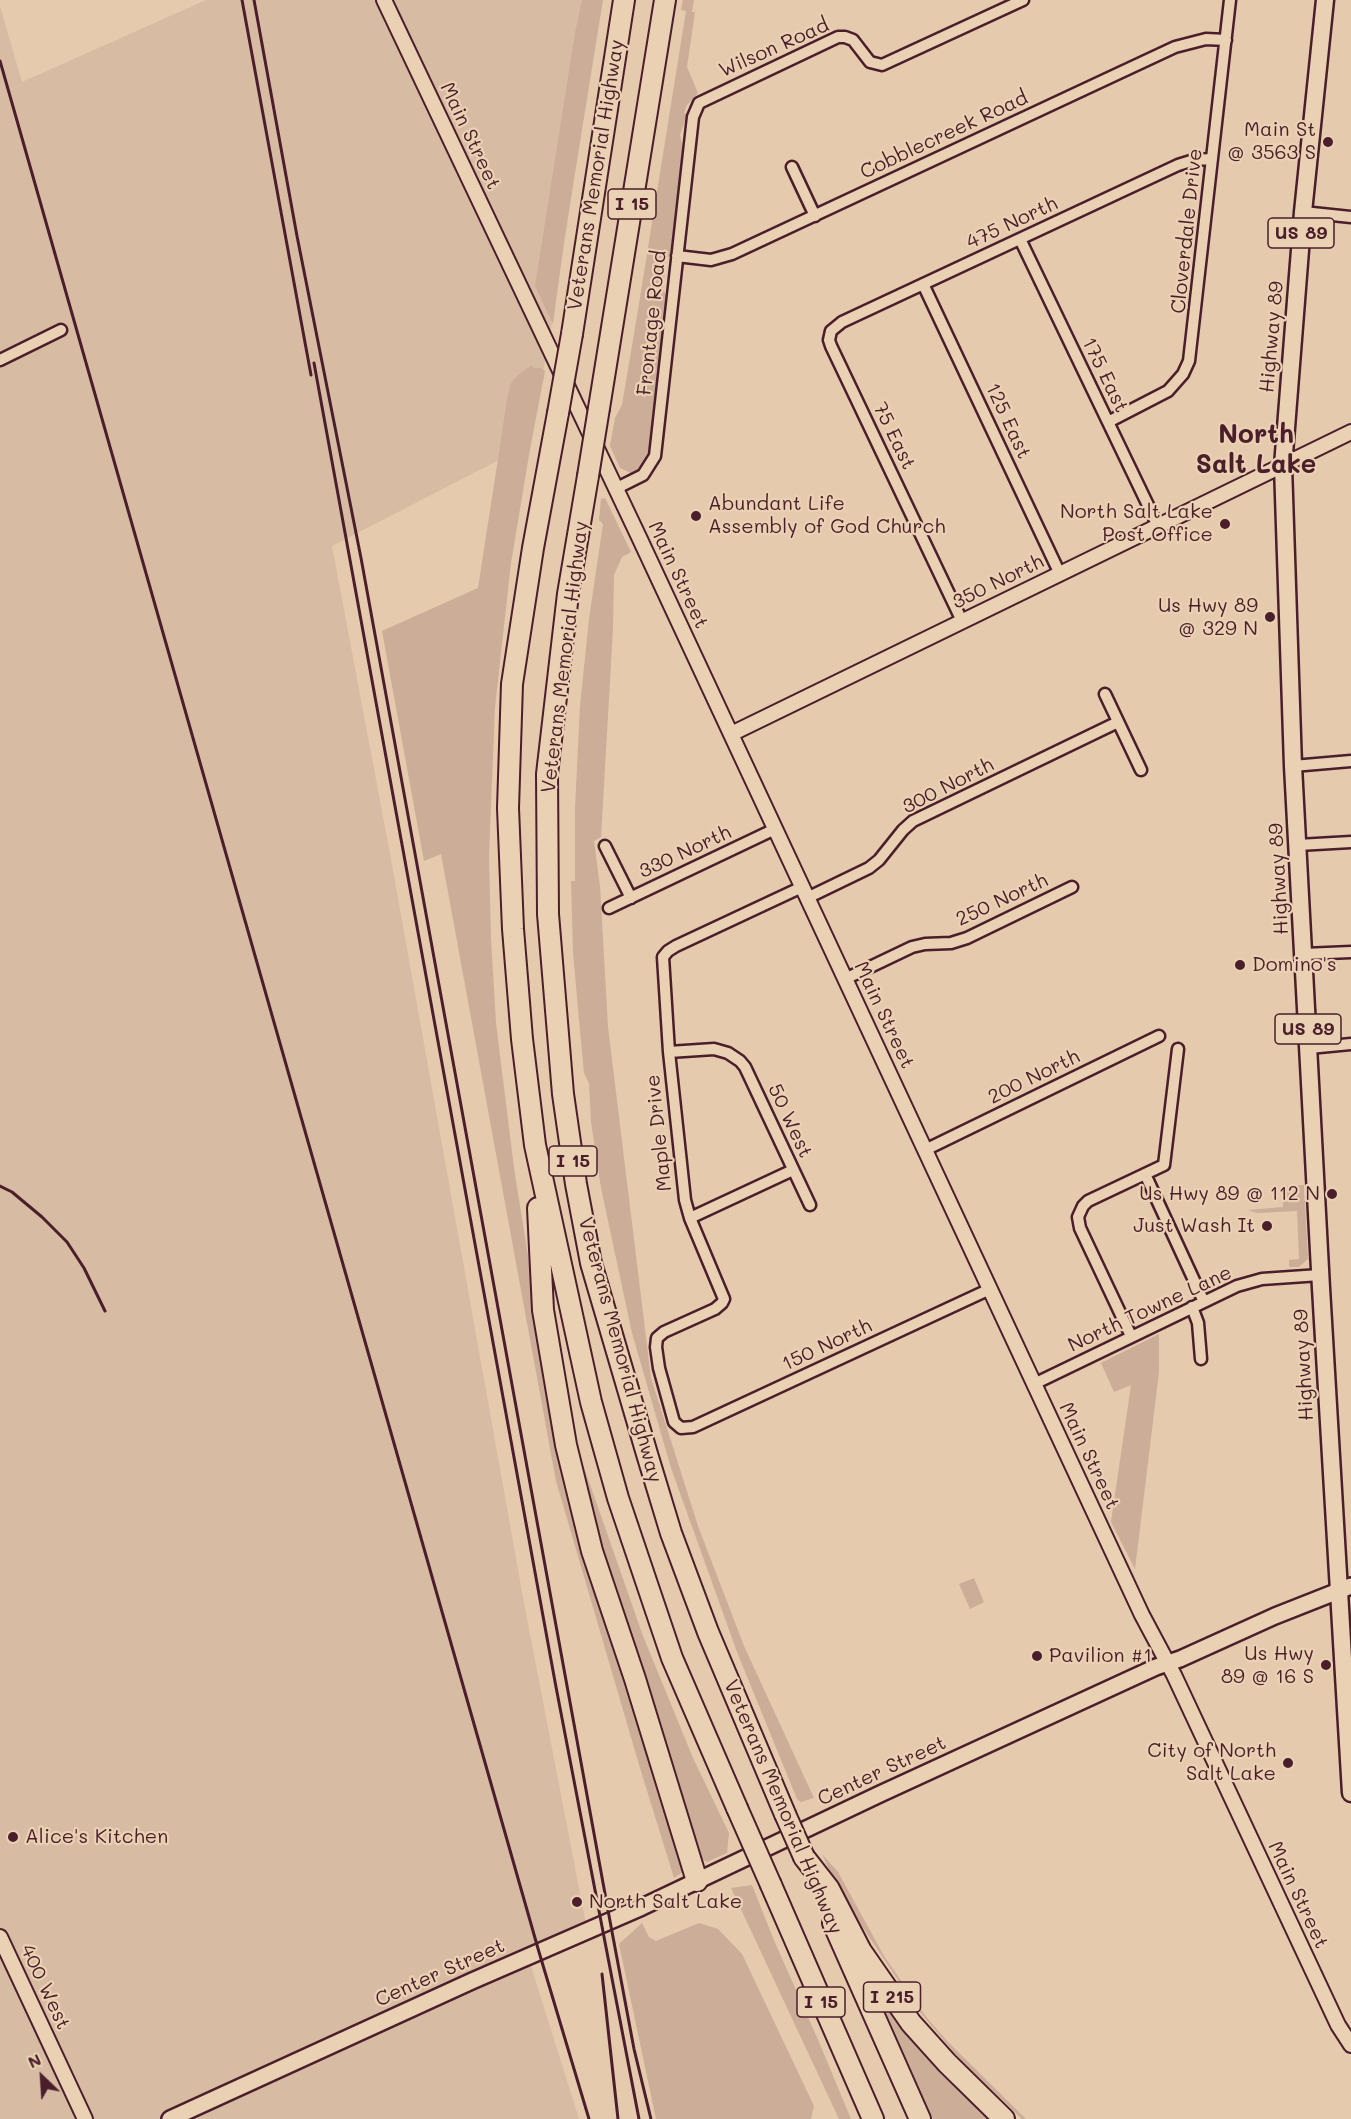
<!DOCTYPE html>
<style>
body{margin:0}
#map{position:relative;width:1351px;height:2119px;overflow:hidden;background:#e5caae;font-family:Mali,sans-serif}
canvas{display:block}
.north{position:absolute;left:12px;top:2047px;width:60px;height:60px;-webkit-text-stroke:4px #ebd1b3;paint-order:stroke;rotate:335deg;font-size:16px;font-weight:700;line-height:24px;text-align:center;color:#4a1f2b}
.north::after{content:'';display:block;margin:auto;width:21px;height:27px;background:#4a1f2b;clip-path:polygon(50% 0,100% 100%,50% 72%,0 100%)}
</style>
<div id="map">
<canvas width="1351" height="2119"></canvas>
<div class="north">N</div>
</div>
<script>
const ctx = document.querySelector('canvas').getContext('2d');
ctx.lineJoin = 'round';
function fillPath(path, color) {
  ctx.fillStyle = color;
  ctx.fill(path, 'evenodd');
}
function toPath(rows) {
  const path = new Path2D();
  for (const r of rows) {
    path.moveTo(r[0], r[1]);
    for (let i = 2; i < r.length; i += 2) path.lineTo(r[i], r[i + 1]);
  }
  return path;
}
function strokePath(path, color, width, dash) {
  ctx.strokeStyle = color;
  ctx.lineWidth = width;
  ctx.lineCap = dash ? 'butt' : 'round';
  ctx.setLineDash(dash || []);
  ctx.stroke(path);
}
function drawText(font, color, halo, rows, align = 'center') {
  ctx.font = font + ' Mali,sans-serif';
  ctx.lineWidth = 4.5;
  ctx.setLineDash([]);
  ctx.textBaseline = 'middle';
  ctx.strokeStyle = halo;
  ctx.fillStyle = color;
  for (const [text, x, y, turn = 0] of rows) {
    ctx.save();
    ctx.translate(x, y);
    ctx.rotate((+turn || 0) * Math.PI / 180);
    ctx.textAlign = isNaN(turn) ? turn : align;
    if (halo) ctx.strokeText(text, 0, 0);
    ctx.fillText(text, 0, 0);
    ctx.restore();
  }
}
fillPath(toPath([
 [206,0,601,0,554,312,530,444,332,546,391,859,524,1603,589,1940,531,1966,579,2119,0,2119,0,6,22,82]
]), '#d8bba3');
fillPath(toPath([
 [582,0,603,0,564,241,553,324,535,286,575,33],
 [683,0,694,0,692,12,695,12,687,67,698,93,687,105,684,113,687,114,680,135,683,148,672,250,666,261,663,289,666,295,650,453,643,466,633,474,620,468,610,446,615,418,622,405,638,310,686,11,681,10],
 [532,365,533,368,541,368,545,371,530,449,511,563,495,707,489,856,491,939,496,1023,514,1168,536,1306,684,1871,674,1878,640,1768,556,1481,441,854,424,861,382,631,478,588,508,394,511,383,518,375],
 [605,498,631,552,622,557,614,575,613,629,601,837,594,841,600,886,608,1027,651,1378,698,1526,744,1646,814,1798,801,1802,797,1799,737,1652,671,1468,632,1333,601,1188,591,1122,589,1083,584,1073,579,1020,573,952,571,881,575,881,575,808,580,706,589,619,603,524,599,520,601,499],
 [1304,1185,1308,1259,1299,1267,1289,1267,1289,1260,1299,1259,1297,1211,1257,1213,1248,1210,1283,1207,1282,1186],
 [1159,1334,1159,1372,1135,1569,1111,1522,1131,1385,1114,1392,1101,1363],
 [579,1453,643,1636,693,1758,729,1833,727,1853,707,1862,702,1859,676,1784,606,1564],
 [974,1578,984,1602,970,1609,959,1584],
 [822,1854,838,1872,884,1956,927,2018,947,2041,1026,2119,1022,2119,959,2058,919,2011,857,1919,831,1874],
 [752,1885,773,1938,819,2042,851,2119,839,2119,731,1888],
 [642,1923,649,1937,656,1941,699,1923,718,1929,742,1954,814,2106,811,2119,656,2119,619,1944],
 [874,1985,992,2119,933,2119]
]), '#cbad98');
const minor = toPath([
 [792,167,815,216],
 [1303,212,1351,217],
 [1020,239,1158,526],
 [677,256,711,260,732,254,1175,47,1206,39,1226,40],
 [923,284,1060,574],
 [0,360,61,330],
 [1108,422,1168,391,1183,374,1189,361,1230,0],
 [615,489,643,475,655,456,693,117,699,103,838,37,845,37,853,40,870,62,882,65,1023,0],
 [962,621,831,346,829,340,831,331,842,322,1178,165,1194,160,1212,159],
 [1105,694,1141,770],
 [1293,766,1351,761],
 [1298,845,1351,842],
 [605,846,631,898],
 [802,887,676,946,668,951,663,957,669,1052,685,1200,690,1218,724,1299,722,1303,715,1309,664,1332,657,1338,656,1347,659,1368,674,1422,681,1428,693,1427,990,1289],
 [807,898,869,868,879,860,903,830,913,821,1118,722],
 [609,908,775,829],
 [1304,954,1351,952],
 [845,979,912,947,925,944,951,943,967,938,1072,887],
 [1309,1048,1351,1044],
 [669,1052,714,1049,728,1053,740,1061,745,1067,810,1205],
 [925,1150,1159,1036],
 [1145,1174,1204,1302],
 [690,1218,793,1170],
 [1192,1307,1198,1323,1201,1359],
 [1131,1336,1080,1228,1078,1217,1083,1206,1088,1201,1164,1165,1178,1049],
 [1034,1384,1237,1286,1262,1279,1320,1275]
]);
const tertiary = toPath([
 [384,0,638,535,1142,1615,1174,1675,1338,2025,1351,2045],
 [731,734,1351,432],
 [0,1937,85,2119]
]);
const secondary = toPath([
 [170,2119,472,1981,642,1907,880,1794,1156,1667,1180,1659,1275,1616,1351,1586]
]);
const primary = toPath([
 [1325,0,1303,212,1283,466,1293,766,1321,1288,1351,1793]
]);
const motorway = toPath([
 [572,334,624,0],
 [599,408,665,0],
 [558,413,533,548,512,684,508,808,513,929,522,1039,535,1145,591,1402,618,1498,672,1658,737,1808],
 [588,476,568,594,547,774,548,914,563,1094,576,1184,591,1263,647,1454,671,1533,708,1632,785,1814],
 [538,1208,543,1310,566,1445,592,1551,635,1679,697,1881],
 [804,1857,829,1889,861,1951,911,2023,947,2063,1004,2119],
 [771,1885,873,2119],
 [833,1923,920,2119]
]);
strokePath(minor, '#4a1f2b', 15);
strokePath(tertiary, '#4a1f2b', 18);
strokePath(secondary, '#4a1f2b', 20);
strokePath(primary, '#4a1f2b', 21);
strokePath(motorway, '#4a1f2b', 24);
strokePath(minor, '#ebd1b3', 10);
strokePath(tertiary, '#ebd1b3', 14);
strokePath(secondary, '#ebd1b3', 15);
strokePath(primary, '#ebd1b3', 16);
strokePath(motorway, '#ebd1b3', 20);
strokePath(toPath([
 [242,0,311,375],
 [254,0,297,236,361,558,610,1921,634,2049,651,2119],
 [0,61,539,1952,589,2119],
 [314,363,556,1687,639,2119],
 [0,1186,12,1192,42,1217,67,1242,84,1268,105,1311],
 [602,1974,618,2119]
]), '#4a1f2b', 3);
const motorwayBridge = toPath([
 [558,413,572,334],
 [588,476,599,408],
 [737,1808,771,1885],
 [785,1814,804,1857]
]);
strokePath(motorwayBridge, '#4a1f2b', 24, []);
strokePath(motorwayBridge, '#ebd1b3', 20);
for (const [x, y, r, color] of [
 [1328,142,6,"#4a1f2b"],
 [696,516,6,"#4a1f2b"],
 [1225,524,6,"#4a1f2b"],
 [1270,617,6,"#4a1f2b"],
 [1240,965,6,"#4a1f2b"],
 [1332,1194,6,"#4a1f2b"],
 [1267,1226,6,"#4a1f2b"],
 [1037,1656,6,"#4a1f2b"],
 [1326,1665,6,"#4a1f2b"],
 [1288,1763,6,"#4a1f2b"],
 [13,1837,6,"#4a1f2b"],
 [577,1902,6,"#4a1f2b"]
]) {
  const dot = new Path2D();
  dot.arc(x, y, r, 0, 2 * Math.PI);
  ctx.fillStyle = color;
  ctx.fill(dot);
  strokePath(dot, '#ebd1b3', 2);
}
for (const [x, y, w] of [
 [632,204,48],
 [1301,233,66],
 [1308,1029,66],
 [573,1161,48],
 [892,1997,57],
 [821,2002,48]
]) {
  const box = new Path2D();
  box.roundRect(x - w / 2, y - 15, w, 30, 4.5);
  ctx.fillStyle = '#ebd1b3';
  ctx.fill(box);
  strokePath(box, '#4a1f2b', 1.5);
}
drawText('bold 18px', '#4a1f2b', null, [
 ["I 15",632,204],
 ["US 89",1301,233],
 ["US 89",1308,1029],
 ["I 15",573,1161],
 ["I 215",892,1997],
 ["I 15",821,2002]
]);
drawText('20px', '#4a1f2b', '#ebd1b3', [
 ["Wilson Road",774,48,-24],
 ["Cobblecreek Road",944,135,-25],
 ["Main Street",470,136,65],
 ["Veterans Memorial Highway",596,175,-81],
 ["475 North",1012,223,-25],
 ["Cloverdale Drive",1187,231,-84],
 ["Frontage Road",652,323,-84],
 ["Highway 89",1272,337,-85],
 ["175 East",1105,375,64],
 ["125 East",1008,421,65],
 ["75 East",894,436,64],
 ["Main Street",678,575,65],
 ["350 North",998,582,-26],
 ["Veterans Memorial Highway",565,657,-83],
 ["300 North",948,786,-27],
 ["330 North",685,852,-25],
 ["Highway 89",1279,879,-93],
 ["250 North",1002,900,-25],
 ["Main Street",884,1015,65],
 ["200 North",1034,1077,-26],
 ["50 West",790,1121,65],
 ["Maple Drive",659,1133,-96],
 ["North Towne Lane",1150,1309,-25],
 ["150 North",827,1345,-25],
 ["Veterans Memorial Highway",620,1350,75],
 ["Highway 89",1304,1365,-93],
 ["Main Street",1089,1456,65],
 ["Center Street",882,1771,-25],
 ["Veterans Memorial Highway",783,1807,67],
 ["Main Street",1298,1895,65],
 ["Center Street",440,1973,-24],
 ["400 West",45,1987,65]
]);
drawText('20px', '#4a1f2b', '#ebd1b3', [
 ["Main St",1316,130],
 ["@ 3563 S",1316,153],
 ["Abundant Life",708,504,"left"],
 ["Assembly of God Church",708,527,"left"],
 ["North Salt Lake",1213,512],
 ["Post Office",1213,535],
 ["Us Hwy 89",1258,606],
 ["@ 329 N",1258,629],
 ["Domino's",1252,965,"left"],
 ["Us Hwy 89 @ 112 N",1320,1194],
 ["Just Wash It",1255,1226],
 ["Us Hwy",1314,1654],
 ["89 @ 16 S",1314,1677],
 ["Pavilion #1",1049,1656,"left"],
 ["City of North",1276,1751],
 ["Salt Lake",1276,1774],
 ["Alice's Kitchen",25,1837,"left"],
 ["North Salt Lake",589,1902,"left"]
], 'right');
drawText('bold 26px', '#4a1f2b', '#ebd1b3', [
 ["North",1256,435],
 ["Salt Lake",1256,465]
]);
</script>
